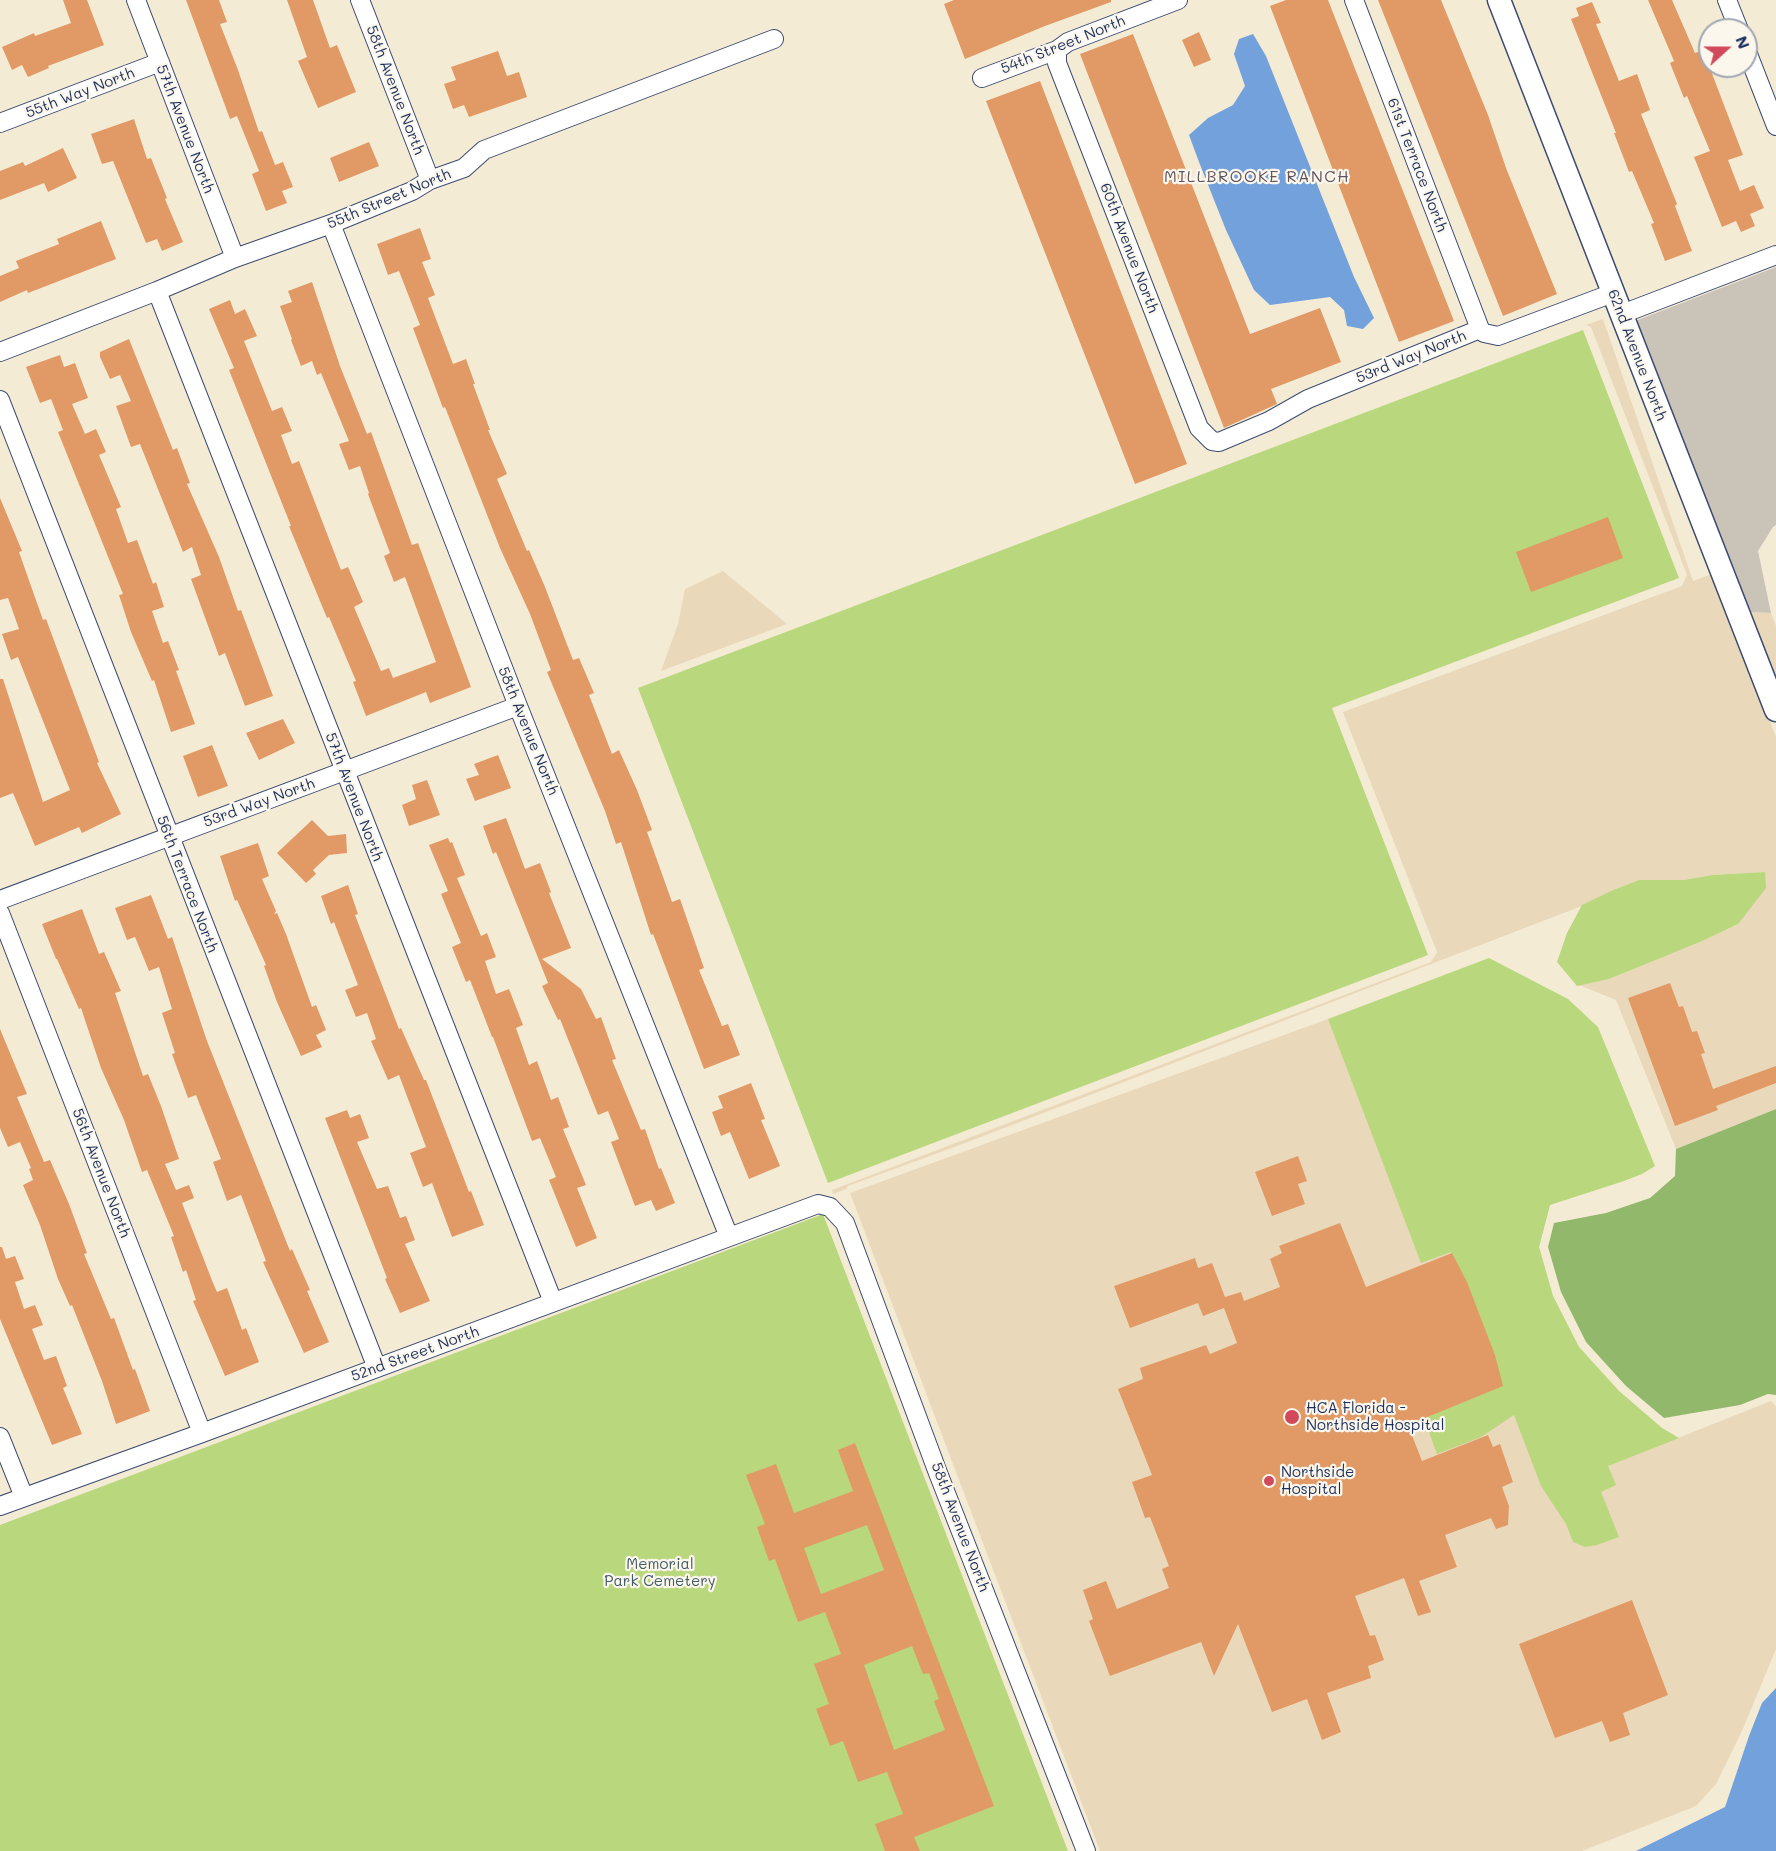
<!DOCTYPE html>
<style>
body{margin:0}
#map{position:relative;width:1776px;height:1851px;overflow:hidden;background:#f4ebd5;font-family:Mali,sans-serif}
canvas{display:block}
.north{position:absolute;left:1698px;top:18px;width:60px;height:60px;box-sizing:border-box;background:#fbf7ec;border:2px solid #a1a7b3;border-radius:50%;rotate:69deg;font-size:16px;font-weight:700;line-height:24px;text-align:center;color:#1b2f5e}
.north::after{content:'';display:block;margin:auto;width:21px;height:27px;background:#d1495b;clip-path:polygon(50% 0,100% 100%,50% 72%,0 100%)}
</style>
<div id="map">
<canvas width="1776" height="1851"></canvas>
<div class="north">N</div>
</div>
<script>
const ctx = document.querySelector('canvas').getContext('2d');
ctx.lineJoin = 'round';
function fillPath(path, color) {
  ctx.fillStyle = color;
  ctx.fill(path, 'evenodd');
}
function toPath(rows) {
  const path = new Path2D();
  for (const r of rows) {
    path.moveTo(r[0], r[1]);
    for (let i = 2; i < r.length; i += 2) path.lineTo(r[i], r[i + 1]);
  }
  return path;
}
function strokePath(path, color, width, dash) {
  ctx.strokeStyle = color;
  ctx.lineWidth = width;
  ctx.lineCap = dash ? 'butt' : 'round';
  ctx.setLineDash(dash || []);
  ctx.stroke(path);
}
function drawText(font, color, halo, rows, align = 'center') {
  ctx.font = font + ' Mali,sans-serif';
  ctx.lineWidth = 4.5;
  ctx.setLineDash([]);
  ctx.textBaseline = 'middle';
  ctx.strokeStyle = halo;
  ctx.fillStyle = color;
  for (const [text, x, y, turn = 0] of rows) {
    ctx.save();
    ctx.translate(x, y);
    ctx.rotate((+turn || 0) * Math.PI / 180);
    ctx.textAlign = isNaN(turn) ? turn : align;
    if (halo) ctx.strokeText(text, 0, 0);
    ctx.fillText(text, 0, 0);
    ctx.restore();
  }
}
fillPath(toPath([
 [1603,319,1693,581,1712,574,1776,737,1776,1109,1676,1149,1616,1000,1579,985,1609,979,1700,942,1738,924,1765,872,1712,875,1684,880,1639,880,1613,890,1582,906,960,1145,848,1186,846,1189,833,1194,832,1190,1431,962,1437,952,1343,712,1682,586,1687,575,1591,327,1586,325],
 [723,571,787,624,661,671,678,624,685,589],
 [1749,612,1771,613,1776,626,1776,681],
 [1435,1004,1550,1205,1539,1247,1553,1296,1579,1347,1619,1391,1662,1428,1678,1438,1771,1401,1776,1406,1776,1649,1742,1731,1716,1784,1696,1806,1582,1851,1100,1851,850,1193,1328,1019]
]), '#ead8ba');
fillPath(toPath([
 [1776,267,1776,525,1773,527,1758,551,1771,613,1749,612,1635,321]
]), '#cac3b8');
fillPath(toPath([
 [1583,330,1679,578,1332,708,1428,955,828,1183,638,688],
 [1765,872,1766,888,1738,924,1700,942,1609,979,1577,986,1557,962,1567,933,1582,905,1613,890,1639,880,1684,880,1712,875],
 [1489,958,1568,999,1598,1027,1655,1166,1642,1174,1624,1181,1550,1205,1539,1247,1553,1296,1579,1347,1619,1391,1662,1428,1679,1438,1608,1466,1616,1485,1601,1492,1619,1537,1597,1545,1585,1547,1573,1542,1566,1524,1541,1486,1514,1415,1481,1437,1437,1454,1422,1413,1501,1382,1491,1345,1465,1280,1451,1252,1421,1263,1328,1019],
 [823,1214,1068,1851,0,1851,0,1525]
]), '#b9d77d');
fillPath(toPath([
 [1776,1109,1776,1395,1768,1394,1740,1405,1664,1418,1626,1386,1586,1342,1561,1292,1548,1247,1554,1223,1606,1213,1650,1198,1675,1176,1676,1149]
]), '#92b86c');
fillPath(toPath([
 [1253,34,1266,56,1354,277,1374,318,1363,329,1347,326,1344,310,1330,297,1270,305,1254,290,1226,230,1199,162,1189,135,1208,118,1233,105,1245,86,1234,54,1239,39],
 [1776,1688,1776,1851,1636,1851,1725,1807,1749,1736,1762,1703]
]), '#72a1db');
fillPath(toPath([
 [63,0,87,0,104,45,48,66,49,68,28,77,22,65,12,70,2,47,34,33,35,36,71,23],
 [186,0,219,0,227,22,220,24,238,70,259,132,262,131,275,165,283,162,293,187,282,191,287,203,266,211,252,174,259,171,237,116,230,119],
 [287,0,313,0,330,48,337,45,356,92,318,108,298,61,307,57],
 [954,0,1111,0,1111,2,1045,26,965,59,944,4],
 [1286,0,1328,0,1454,321,1399,342,1270,6],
 [1378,0,1441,0,1488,115,1506,168,1557,294,1503,316],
 [1648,0,1672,0,1695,53,1703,50,1743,155,1728,160,1740,191,1754,185,1764,208,1750,214,1755,226,1741,232,1736,221,1722,227,1694,157,1710,151,1687,96,1684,98,1670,63,1674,61],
 [1592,2,1601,23,1596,24,1619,81,1637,74,1650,110,1641,114,1677,204,1675,206,1692,251,1665,261,1651,224,1654,223,1632,171,1629,172,1614,133,1616,133,1571,19,1579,16,1576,8],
 [1199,32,1211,60,1194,67,1182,40],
 [1133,34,1250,334,1320,308,1341,362,1271,389,1277,404,1224,428,1080,54],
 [498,51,507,76,519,72,527,97,469,117,464,105,453,109,444,84,456,80,451,67],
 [1040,81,1187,464,1135,484,986,101],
 [134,119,147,159,151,158,167,198,165,199,183,242,162,251,157,239,146,243,113,161,102,164,91,134],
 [369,142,379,166,339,182,330,158],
 [63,148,77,178,48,192,44,183,0,200,0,171,23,162,25,166],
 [101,221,116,259,28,293,27,290,0,302,0,276,19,268,16,261,59,244,57,239],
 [420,228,431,259,422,262,435,295,428,298,453,364,466,359,475,384,473,384,490,430,488,430,507,474,497,479,527,551,529,550,545,587,573,660,579,658,594,693,589,695,612,754,619,750,637,790,652,830,647,832,672,902,680,899,704,968,699,970,722,1026,728,1024,740,1055,704,1069,653,934,651,935,621,842,616,844,605,811,547,672,551,670,530,614,500,548,445,407,443,408,413,328,420,325,399,271,388,275,377,244],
 [312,282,340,366,367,434,371,432,412,545,418,543,471,687,430,703,426,692,366,716,353,682,356,681,329,617,327,618,289,526,291,526,229,370,234,368,209,309,230,300,235,314,245,309,257,336,244,341,272,411,282,407,292,431,281,435,292,464,299,461,341,570,348,567,363,602,354,607,381,671,389,668,393,678,436,662,405,577,394,582,384,556,390,553,368,494,369,493,360,466,349,470,339,444,349,441,321,373,317,375,312,361,301,366,291,340,292,339,280,306,292,302,288,291],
 [129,339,173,450,177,448,190,483,187,484,219,557,238,611,241,610,273,696,245,706,225,653,219,656,191,579,201,575,192,547,183,552,140,444,131,447,116,406,131,401,120,375,110,379,100,357,100,352],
 [60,355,64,367,75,363,88,398,72,404,85,434,96,429,106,452,99,455,121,507,116,509,128,543,137,540,153,584,156,582,164,607,152,611,163,643,168,641,179,670,176,671,195,724,171,732,154,680,152,681,131,632,119,595,123,594,58,432,63,430,51,399,40,403,26,367],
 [0,498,22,551,19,552,43,620,46,619,99,762,97,763,121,814,82,833,79,827,35,846,13,793,0,798,0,679,3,679,43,802,70,790,18,657,11,660,2,634,19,629,8,598,0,600],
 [1608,517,1623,558,1531,592,1516,552],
 [283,719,295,743,259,760,246,733],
 [212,745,228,786,198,797,183,756],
 [498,755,511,788,475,801,466,779,479,775,474,764],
 [427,780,440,815,409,826,402,805,416,799,412,785],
 [506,818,525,869,540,863,551,892,549,893,571,948,542,959,581,989,596,1019,601,1017,616,1059,612,1060,641,1130,645,1129,659,1169,661,1168,675,1203,656,1211,651,1200,635,1206,611,1142,619,1139,608,1111,598,1115,560,1019,558,1020,542,986,548,983,496,852,493,854,483,826],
 [312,820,328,836,346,834,347,853,329,855,313,870,316,874,306,883,277,853],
 [448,838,450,843,452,842,465,875,457,878,481,936,487,933,496,957,485,961,496,994,509,989,523,1025,516,1028,529,1065,537,1061,551,1100,558,1097,569,1127,563,1129,586,1185,577,1188,597,1238,576,1247,549,1180,556,1177,540,1138,532,1141,493,1037,492,1037,470,980,466,982,452,947,461,943,441,894,448,891,429,845],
 [258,843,269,876,262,879,276,911,274,914,277,913,286,934,312,1007,316,1005,326,1030,316,1035,322,1047,301,1056,277,1002,264,966,266,965,237,900,235,901,220,856],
 [348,885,358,914,355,915,399,1029,401,1028,424,1080,426,1080,469,1192,471,1191,484,1225,452,1237,432,1183,423,1187,410,1153,426,1147,399,1075,388,1080,371,1041,376,1039,367,1013,356,1017,345,990,358,985,334,922,331,924,321,896],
 [151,895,168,939,172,937,207,1041,290,1251,292,1249,310,1290,307,1291,329,1342,304,1353,263,1262,266,1261,241,1195,227,1201,213,1162,221,1159,196,1095,188,1098,172,1054,175,1053,162,1013,172,1009,159,967,149,971,135,937,127,940,115,908],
 [82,909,99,954,104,952,121,991,115,993,143,1076,148,1074,161,1106,179,1159,165,1164,176,1190,189,1185,194,1198,182,1203,213,1283,217,1292,227,1288,242,1330,246,1328,259,1362,225,1376,193,1301,196,1300,186,1270,183,1272,171,1237,174,1236,147,1170,142,1172,124,1120,101,1068,81,1008,79,1009,57,959,56,959,42,924],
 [1670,983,1679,1007,1683,1006,1692,1032,1697,1031,1705,1053,1701,1054,1713,1089,1776,1066,1776,1083,1716,1106,1718,1110,1675,1126,1628,998],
 [0,1029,27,1094,17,1097,44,1162,50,1160,69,1204,87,1253,84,1254,111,1319,114,1318,133,1370,135,1369,150,1411,116,1424,102,1381,72,1305,70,1306,58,1279,40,1225,23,1185,33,1180,29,1169,31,1168,20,1142,8,1147,0,1128],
 [751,1083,765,1119,761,1120,780,1166,749,1179,730,1132,721,1136,712,1112,723,1108,718,1096],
 [347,1110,350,1118,360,1114,369,1138,357,1142,377,1189,388,1186,400,1218,406,1216,415,1240,405,1244,430,1301,400,1313,385,1279,387,1278,325,1118],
 [1298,1156,1307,1181,1298,1184,1305,1204,1272,1216,1255,1172],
 [1340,1223,1366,1287,1452,1253,1467,1282,1495,1355,1503,1386,1408,1425,1422,1461,1488,1435,1493,1447,1500,1444,1513,1482,1502,1487,1509,1506,1508,1525,1496,1529,1491,1518,1445,1535,1457,1567,1419,1581,1431,1612,1418,1616,1404,1578,1355,1596,1370,1636,1375,1635,1384,1660,1368,1666,1371,1678,1327,1693,1341,1732,1322,1740,1307,1699,1272,1712,1238,1624,1214,1676,1201,1642,1110,1676,1089,1621,1093,1619,1083,1590,1106,1581,1117,1609,1169,1588,1162,1569,1169,1566,1150,1517,1145,1518,1132,1482,1152,1475,1118,1389,1143,1379,1140,1368,1206,1345,1210,1354,1237,1343,1224,1308,1203,1316,1198,1303,1130,1328,1114,1286,1195,1258,1198,1268,1212,1263,1225,1297,1241,1292,1244,1301,1280,1287,1270,1259,1282,1253,1279,1246],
 [0,1247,2,1247,6,1259,15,1256,24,1279,15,1282,24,1309,35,1305,43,1325,32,1329,44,1360,56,1356,67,1386,63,1388,82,1434,52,1445,0,1319],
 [855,1443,994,1806,914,1837,920,1851,885,1851,875,1824,903,1814,887,1772,858,1782,843,1741,830,1746,816,1709,829,1704,814,1664,841,1654,825,1612,798,1622,775,1559,769,1561,757,1527,765,1524,746,1475,776,1464,794,1513,853,1491,838,1450],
 [867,1525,884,1570,821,1594,804,1548],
 [912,1646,923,1674,929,1673,939,1699,934,1701,945,1730,894,1750,864,1665],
 [1632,1600,1668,1695,1623,1713,1630,1735,1610,1742,1602,1721,1555,1738,1519,1644]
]), '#e19a66');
const minor = toPath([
 [136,0,235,258],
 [360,0,430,180],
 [1354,0,1480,329],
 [1727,0,1739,30],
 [1746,49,1776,126],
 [1057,50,1057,63,1199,428,1212,441,1219,442,1269,421,1308,399,1480,329],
 [982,78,1057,50,1068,42,1178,0],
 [0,123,160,62],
 [331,224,518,706,729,1237],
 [157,291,553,1302],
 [1622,314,1776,255],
 [1480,329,1484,333,1498,336,1613,293],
 [0,352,157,291,235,258,331,224,412,191,430,180,464,168,484,150,774,39],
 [0,400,377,1368],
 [0,900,518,706],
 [0,913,202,1433],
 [0,1437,24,1497],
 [0,1506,202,1433,818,1204,830,1207,845,1223,938,1473,1086,1851]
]);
const tertiary = toPath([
 [1499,0,1776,710]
]);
strokePath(minor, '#3c4b70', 20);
strokePath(tertiary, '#3c4b70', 25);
strokePath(minor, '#fff', 18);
strokePath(tertiary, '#fff', 22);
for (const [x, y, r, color] of [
 [1292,1417,8,"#d1495b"],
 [1269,1481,6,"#d1495b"]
]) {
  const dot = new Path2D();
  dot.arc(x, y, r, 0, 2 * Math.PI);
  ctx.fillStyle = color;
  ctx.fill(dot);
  strokePath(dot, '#fbf7ec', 2);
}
drawText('15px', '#1b2f5e', '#fbf7ec', [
 ["54th Street North",1063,45,-22],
 ["58th Avenue North",395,90,69],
 ["55th Way North",80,93,-21],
 ["57th Avenue North",185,129,69],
 ["61st Terrace North",1417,165,69],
 ["55th Street North",389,199,-23],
 ["60th Avenue North",1129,248,69],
 ["62nd Avenue North",1637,355,69],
 ["53rd Way North",1411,357,-22],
 ["58th Avenue North",528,731,68],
 ["57th Avenue North",354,797,69],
 ["53rd Way North",259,803,-20],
 ["56th Terrace North",187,884,69],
 ["56th Avenue North",101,1173,69],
 ["52nd Street North",415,1354,-20],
 ["58th Avenue North",960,1527,69]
]);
drawText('15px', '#1b2f5e', '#fbf7ec', [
 ["HCA Florida -",1306,1408],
 ["Northside Hospital",1306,1425],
 ["Northside",1281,1472],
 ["Hospital",1281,1489]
], 'left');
drawText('15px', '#425966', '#fbf7ec', [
 ["Memorial",660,1564],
 ["Park Cemetery",660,1581]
]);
ctx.letterSpacing = '1.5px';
drawText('16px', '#605461', '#fbf7ec', [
 ["MILLBROOKE RANCH",1257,177]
]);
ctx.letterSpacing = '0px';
</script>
